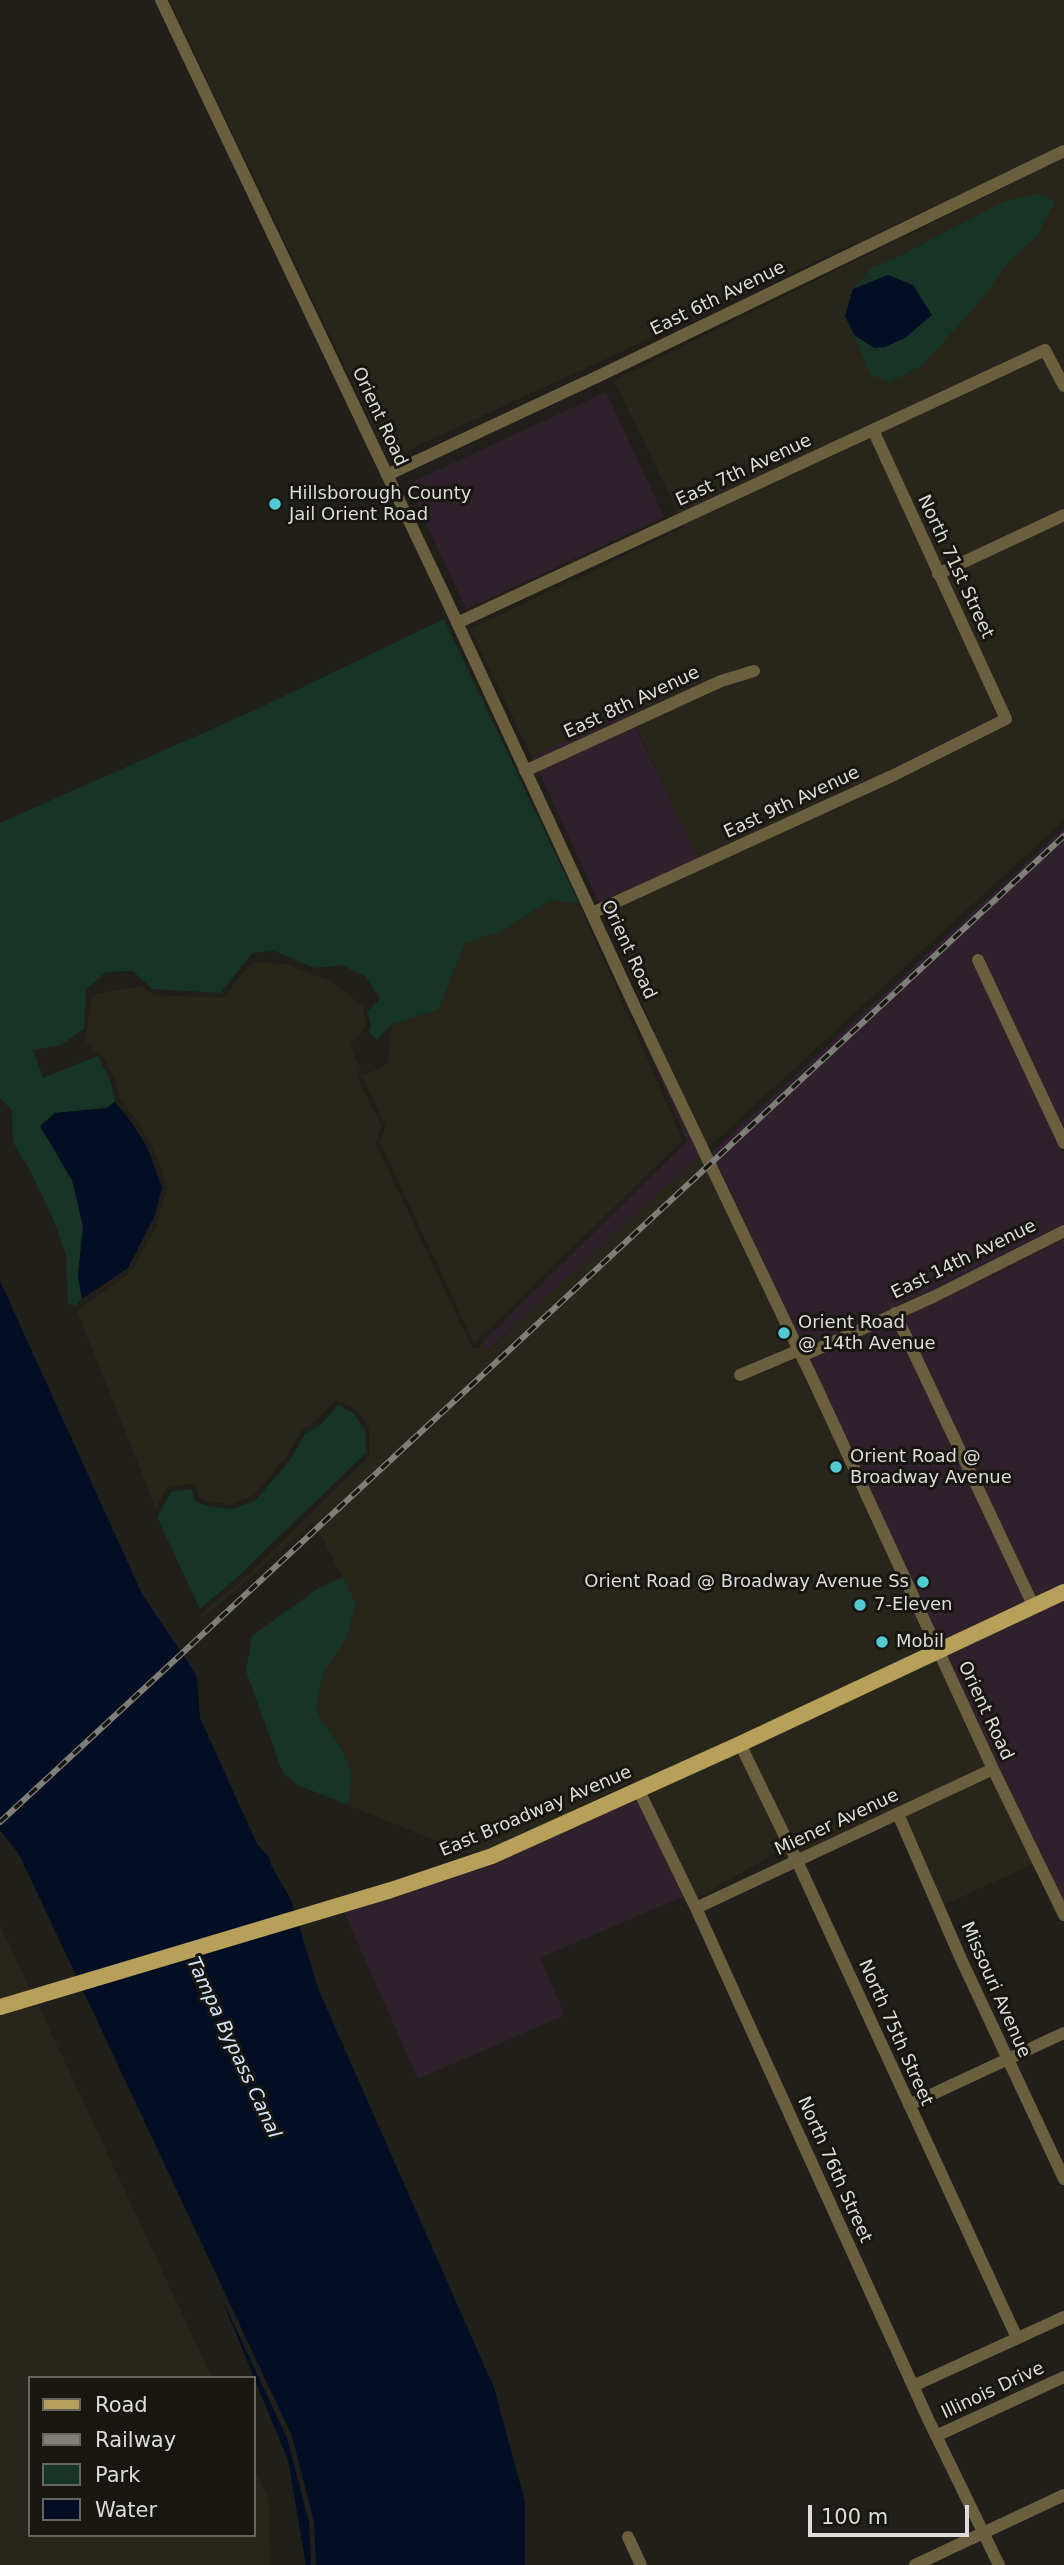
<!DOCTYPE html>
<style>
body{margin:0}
#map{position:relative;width:1064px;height:2565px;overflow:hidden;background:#201f19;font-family:"DejaVu Sans",sans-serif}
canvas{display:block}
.legend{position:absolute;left:28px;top:2376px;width:228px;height:161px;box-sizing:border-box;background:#171610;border:2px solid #666560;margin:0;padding:9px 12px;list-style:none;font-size:21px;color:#dddcd8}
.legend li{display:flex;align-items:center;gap:14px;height:35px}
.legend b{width:35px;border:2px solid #666560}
.scale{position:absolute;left:808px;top:2505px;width:161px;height:32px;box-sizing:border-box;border:4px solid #dddcd8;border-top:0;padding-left:9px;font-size:21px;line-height:24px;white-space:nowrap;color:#dddcd8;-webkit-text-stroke:5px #171610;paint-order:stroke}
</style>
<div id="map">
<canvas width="1064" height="2565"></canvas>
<ul class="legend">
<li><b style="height:9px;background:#b7a05a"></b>Road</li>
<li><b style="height:9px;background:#7f7e79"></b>Railway</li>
<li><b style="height:19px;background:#173526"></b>Park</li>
<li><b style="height:19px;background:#010e23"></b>Water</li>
</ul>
<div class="scale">100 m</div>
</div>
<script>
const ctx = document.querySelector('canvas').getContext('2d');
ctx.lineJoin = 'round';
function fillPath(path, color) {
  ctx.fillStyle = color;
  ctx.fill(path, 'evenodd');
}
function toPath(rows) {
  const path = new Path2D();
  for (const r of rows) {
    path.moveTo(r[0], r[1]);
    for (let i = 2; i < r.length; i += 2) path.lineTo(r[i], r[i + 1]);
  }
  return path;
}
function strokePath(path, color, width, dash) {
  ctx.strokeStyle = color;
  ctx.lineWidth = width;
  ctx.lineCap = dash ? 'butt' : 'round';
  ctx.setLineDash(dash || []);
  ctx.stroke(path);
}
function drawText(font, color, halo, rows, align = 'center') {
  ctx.font = font + ' "DejaVu Sans",sans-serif';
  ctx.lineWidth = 6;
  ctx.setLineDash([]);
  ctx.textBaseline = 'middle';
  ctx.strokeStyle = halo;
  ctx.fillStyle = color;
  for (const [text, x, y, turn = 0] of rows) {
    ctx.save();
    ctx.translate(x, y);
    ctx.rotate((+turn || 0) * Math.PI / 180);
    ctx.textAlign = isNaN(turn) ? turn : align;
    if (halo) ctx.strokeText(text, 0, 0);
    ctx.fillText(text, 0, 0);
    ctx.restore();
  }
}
fillPath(toPath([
 [606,392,664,517,466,609,408,484],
 [628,711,699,859,600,905,532,757],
 [1064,828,1064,1130,980,952,970,957,1064,1156,1064,1224,932,1290,804,1348,712,1152],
 [632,1013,701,1154,487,1351,483,1342,687,1141],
 [1064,1238,1064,1586,1036,1599,902,1317],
 [892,1321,1026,1604,941,1644,809,1359],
 [1064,1600,1064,1902,946,1655],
 [636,1797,684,1896,540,1958,565,2015,418,2079,343,1910]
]), '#2f212c');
fillPath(toPath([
 [169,0,1064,0,1064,147,389,459],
 [1064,158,1064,820,705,1151,600,905,699,859,629,711,532,757,470,629,685,527,614,380],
 [552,900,579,904,683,1140,474,1343,380,1142,386,1126,362,1076,388,1064,392,1024,438,1010,465,943,500,932],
 [255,962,285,964,328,980,365,1007,363,1012,366,1024,365,1029,350,1045,361,1071,358,1074,358,1078,381,1126,376,1144,472,1348,478,1348,483,1342,488,1351,701,1154,791,1346,733,1372,737,1383,797,1358,930,1648,636,1783,634,1780,516,1839,473,1856,348,1805,352,1774,342,1749,322,1722,316,1709,323,1674,346,1639,356,1605,314,1522,202,1619,200,1614,238,1584,369,1457,369,1427,356,1409,336,1400,317,1420,302,1430,286,1457,254,1495,232,1504,210,1502,199,1497,196,1487,191,1484,168,1487,156,1508,77,1311,131,1272,156,1227,167,1189,160,1165,151,1144,136,1120,119,1098,115,1080,102,1054,95,1051,86,1042,91,995,142,986,153,995,223,998,243,972],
 [936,1660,985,1766,800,1853,747,1747],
 [737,1752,790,1858,786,1859,781,1850,698,1898,646,1792],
 [991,1777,1033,1864,944,1905,905,1817],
 [0,1925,31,1991,0,2000],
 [37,2002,212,2378,30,2378,30,2535,254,2535,254,2467,269,2500,271,2565,0,2565,0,2014]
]), '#28261a');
fillPath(toPath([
 [1038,194,1055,201,1037,236,1009,261,978,304,921,366,890,382,871,375,845,316,853,289,871,268,896,258,1005,201],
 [444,619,579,904,551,900,500,932,465,943,438,1010,392,1024,377,1040,369,1032,371,1024,367,1012,380,999,366,977,342,965,315,968,274,951,252,953,221,993,152,989,133,971,106,972,86,989,84,1029,61,1045,33,1050,43,1078,98,1056,111,1082,115,1102,106,1108,55,1113,40,1126,72,1180,83,1226,78,1276,82,1299,75,1306,68,1303,66,1255,54,1221,32,1174,13,1142,12,1110,0,1099,0,823,255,710],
 [338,1405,353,1413,365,1430,366,1453,234,1580,200,1609,157,1517,171,1492,192,1489,194,1501,210,1507,233,1509,256,1500,290,1460,305,1434,321,1425],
 [343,1577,356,1605,346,1639,323,1674,316,1709,322,1722,342,1749,352,1774,348,1805,298,1785,283,1773,246,1671,252,1636,317,1589]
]), '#173526');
fillPath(toPath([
 [888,275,913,285,932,315,905,338,885,347,874,348,854,335,845,316,853,289],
 [115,1102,132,1123,147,1147,162,1187,155,1215,128,1268,82,1299,78,1276,83,1226,72,1180,40,1126,55,1113,106,1108],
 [0,1281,142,1594,193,1670,197,1678,200,1718,257,1844,269,1857,271,1865,291,1900,319,1991,494,2388,525,2502,525,2565,316,2565,314,2522,292,2436,19,1854,0,1830],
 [221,2297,287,2438,309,2522,311,2565,306,2565,288,2460]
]), '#010e23');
strokePath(toPath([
 [161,0,442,590,634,1005,816,1386,993,1769,1064,1915],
 [387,475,603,374,1064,151],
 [938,574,1064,515],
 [457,623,1045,350,1064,386],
 [525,771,721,681,754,671],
 [592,913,894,775,1006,719,873,430],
 [978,960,1064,1143],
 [895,1313,1034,1607],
 [802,1356,935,1296,1064,1231],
 [740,1375,799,1350],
 [740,1744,797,1861,1017,2338],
 [638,1789,696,1908,928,2419,999,2565],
 [898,1814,961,1959,1064,2179],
 [696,1908,993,1769],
 [909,2105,1064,2033],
 [913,2386,1064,2317],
 [936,2436,1064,2377],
 [628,2537,641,2565],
 [915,2565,1064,2495]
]), '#6a5f3f', 12);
strokePath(toPath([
 [0,2007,391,1890,492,1856,740,1744,1064,1592]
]), '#b7a05a', 16);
const rail = toPath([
 [0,1822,1064,836]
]);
strokePath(rail, '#7f7e79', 6);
strokePath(rail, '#171610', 3.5, [10]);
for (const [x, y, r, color] of [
 [275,504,7,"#51ccd5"],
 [784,1333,7,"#51ccd5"],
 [836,1467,7,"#51ccd5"],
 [923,1582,7,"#51ccd5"],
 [860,1605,7,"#51ccd5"],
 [882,1642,7,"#51ccd5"]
]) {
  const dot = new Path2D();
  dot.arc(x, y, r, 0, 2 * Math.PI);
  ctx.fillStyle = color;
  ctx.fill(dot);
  strokePath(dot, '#171610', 2.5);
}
drawText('18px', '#dddcd8', '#171610', [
 ["East 6th Avenue",718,299,-26],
 ["Orient Road",379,417,65],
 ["East 7th Avenue",744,471,-25],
 ["North 71st Street",955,567,65],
 ["East 8th Avenue",632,703,-25],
 ["East 9th Avenue",792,803,-25],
 ["Orient Road",628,950,65],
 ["East 14th Avenue",964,1260,-26],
 ["Orient Road",985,1711,65],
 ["East Broadway Avenue",536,1812,-23],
 ["Miener Avenue",837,1823,-25],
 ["Missouri Avenue",995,1990,66],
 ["North 75th Street",895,2033,66],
 ["North 76th Street",834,2170,66],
 ["Illinois Drive",993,2391,-25]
]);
drawText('18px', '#dddcd8', '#171610', [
 ["Hillsborough County",289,494],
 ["Jail Orient Road",289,515],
 ["Orient Road",798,1323],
 ["@ 14th Avenue",798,1344],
 ["Orient Road @",850,1457],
 ["Broadway Avenue",850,1478],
 ["Orient Road @ Broadway Avenue Ss",909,1582,"right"],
 ["7-Eleven",874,1605],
 ["Mobil",896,1642]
], 'left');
drawText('italic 19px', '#d5e5f9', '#171610', [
 ["Tampa Bypass Canal",233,2048,65]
]);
</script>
